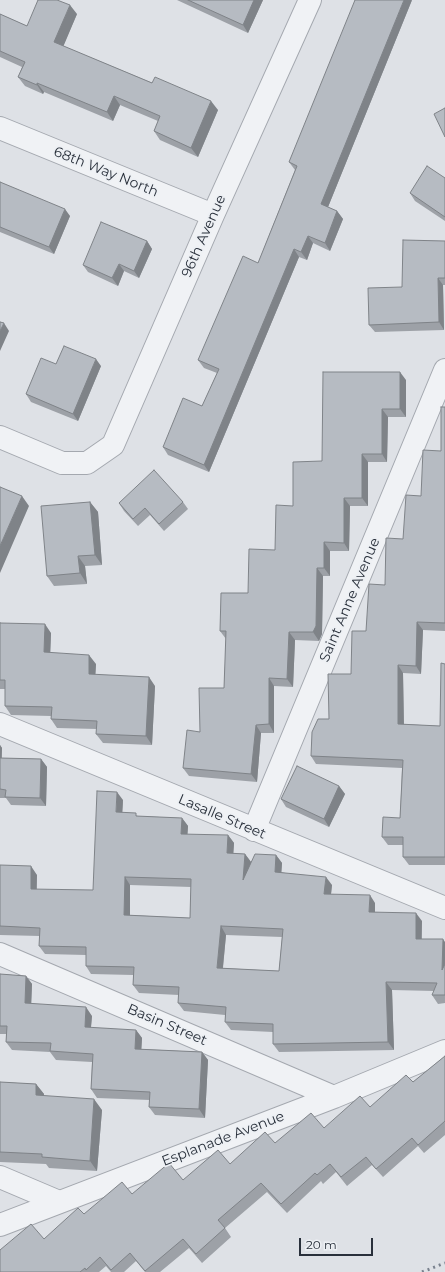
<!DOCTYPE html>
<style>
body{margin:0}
#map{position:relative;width:445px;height:1272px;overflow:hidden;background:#dee1e6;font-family:Montserrat,sans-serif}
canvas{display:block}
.scale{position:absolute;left:299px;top:1238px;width:74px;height:18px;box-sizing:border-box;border:2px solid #29303b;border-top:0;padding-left:5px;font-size:12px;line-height:14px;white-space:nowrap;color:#29303b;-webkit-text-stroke:3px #edf0f4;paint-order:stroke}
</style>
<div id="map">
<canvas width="445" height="1272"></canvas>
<div class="scale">20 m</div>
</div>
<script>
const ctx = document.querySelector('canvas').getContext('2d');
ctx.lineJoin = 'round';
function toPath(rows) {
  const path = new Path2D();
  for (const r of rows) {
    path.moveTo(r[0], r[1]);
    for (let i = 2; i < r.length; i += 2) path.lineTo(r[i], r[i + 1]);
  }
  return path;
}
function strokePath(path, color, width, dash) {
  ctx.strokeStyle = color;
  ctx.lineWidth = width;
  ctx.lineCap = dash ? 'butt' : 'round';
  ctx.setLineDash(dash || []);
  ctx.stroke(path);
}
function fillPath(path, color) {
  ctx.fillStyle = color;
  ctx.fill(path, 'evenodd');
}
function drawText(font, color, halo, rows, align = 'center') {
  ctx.font = font + ' Montserrat,sans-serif';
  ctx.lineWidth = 3.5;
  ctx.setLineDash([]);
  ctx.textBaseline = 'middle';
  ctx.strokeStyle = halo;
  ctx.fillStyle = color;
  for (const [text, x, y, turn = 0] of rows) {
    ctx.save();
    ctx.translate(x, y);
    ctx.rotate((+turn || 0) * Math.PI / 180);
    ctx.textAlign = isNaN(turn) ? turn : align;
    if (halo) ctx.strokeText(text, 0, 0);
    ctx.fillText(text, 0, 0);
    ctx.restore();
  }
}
const minor = toPath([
 [0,128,213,215],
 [0,437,62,463,87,463,113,445,213,215,310,0],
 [0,724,445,908],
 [254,830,445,370],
 [0,954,334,1097],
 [0,1177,59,1202],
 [0,1225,334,1097,445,1051]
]);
strokePath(minor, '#a4a8af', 24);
strokePath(minor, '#f0f2f5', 22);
strokePath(toPath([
 [422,1272,445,1263]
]), '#79818e', 3, [2, 4]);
fillPath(toPath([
 [177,0,263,0,248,33],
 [412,0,328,207,337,211,343,219,330,251,313,243,307,260,299,257,209,472,168,455,163,447,202,406,217,373,204,368,198,360,258,263,295,170,289,162],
 [0,14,27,26,77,14,63,46,218,110,198,157,160,140,154,131,158,121,120,105,113,121,44,92,43,94,25,86,18,77,22,67,0,57],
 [445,178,445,221,415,201,410,193],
 [0,182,70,216,54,254,0,232],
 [147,241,152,249,139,278,124,271,118,286,88,272,83,265],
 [445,241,445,285,443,285,444,330,375,332,369,325,402,287],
 [56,364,101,366,78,421,31,402,26,394],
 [406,380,406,417,388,417,387,462,368,462,368,506,350,506,349,551,330,551,330,576,323,576,322,634,319,641,295,640,293,687,274,686,274,733,261,733,257,782,189,776,183,768,200,732,224,688,226,639,220,631,248,593,275,550,293,506,322,461],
 [445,407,445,631,423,630,421,674,403,673,404,724,440,726,445,664,445,865,409,865,403,857,403,845,388,845,382,837,400,818,402,768,316,764,311,756,351,674,366,631,403,539,421,496,441,451],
 [90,502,98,512,102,565,85,566,87,584,54,586,47,576],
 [183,502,188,509,164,531,150,515,138,526,124,511,119,503],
 [0,622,1,623,51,633,50,653,96,664,95,675,155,686,152,745,103,743,96,734,97,729,57,728,51,719,51,716,11,715,5,706,5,689,0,689],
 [0,745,2,748,2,758,41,759,47,767,46,806,11,805,6,798,0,798],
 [339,786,345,794,329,827,286,807,281,799],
 [123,800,122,812,138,816,182,818,188,826,187,835,228,835,234,843,233,853,245,854,251,862,251,863,276,855,282,863,281,872,332,885,331,894,375,903,375,912,422,921,422,939,445,942,445,1003,438,1004,432,995,434,991,392,990,394,1050,279,1052,273,1044,273,1032,231,1030,225,1022,225,1015,184,1011,178,1003,179,995,139,993,133,985,133,975,91,974,86,966,86,955,45,954,39,946,40,936,0,935,0,865,37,875,37,890,93,890],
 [130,885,191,887,190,918,130,915],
 [226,935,282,937,279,971,223,968],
 [0,974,26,976,32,984,31,1003,92,1016,91,1028,136,1030,142,1038,141,1049,202,1052,208,1060,205,1118,155,1115,149,1107,150,1100,97,1098,91,1089,92,1062,56,1060,50,1052,12,1050,6,1042,6,1034,0,1034],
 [445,1056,445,1135,424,1153,418,1146,383,1177,372,1165,347,1186,336,1172,323,1184,321,1181,287,1213,267,1192,225,1228,231,1237,202,1263,189,1248,160,1272,145,1272,136,1261,124,1272,111,1272,106,1266,99,1272,0,1272,44,1239,84,1214,132,1194,183,1180,230,1164,275,1143,324,1128,370,1107,413,1082],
 [0,1082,36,1084,44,1094,43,1096,102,1110,97,1171,49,1168,46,1164,0,1162]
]), '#9da1a7');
fillPath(toPath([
 [254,0,263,0,248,33,243,25],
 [404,0,412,0,326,212,321,204],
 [70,5,77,14,61,52,54,42],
 [37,83,44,92,43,94,37,85],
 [114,96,120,105,113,121,107,112],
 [211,101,218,110,198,157,191,148],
 [65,209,70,216,54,254,49,247],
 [337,211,343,219,330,251,325,243],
 [308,236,313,243,307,260,301,252],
 [147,241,152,249,139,278,134,271],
 [294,249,299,257,209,472,204,465],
 [119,264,124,271,118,286,112,278],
 [438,278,443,285,444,330,439,322],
 [4,323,9,331,0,351,0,331],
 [96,359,101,366,78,421,73,414],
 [400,372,406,380,406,417,400,409],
 [382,409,388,417,387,462,382,454],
 [362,454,368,462,368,506,362,498],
 [22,496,29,506,0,573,0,546],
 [344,498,350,506,349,551,344,543],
 [90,502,98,512,102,565,95,555],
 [324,542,330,551,330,576,324,568],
 [78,556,85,566,87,584,80,573],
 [317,568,323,576,322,634,319,641,313,632],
 [417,622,423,630,421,674,416,666],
 [45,624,51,633,50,661,44,652],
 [289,632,295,640,293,687,287,679],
 [89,655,96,664,95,683,89,674],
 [398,665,403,673,404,732,398,724],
 [149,677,155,686,152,745,146,736],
 [269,678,274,686,274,733,269,724],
 [256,725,261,733,257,782,251,774],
 [0,745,2,748,1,766,0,764],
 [41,759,47,767,46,806,40,798],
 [339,786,345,794,329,827,324,819],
 [117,792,123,800,122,820,116,812],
 [182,818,188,826,187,843,181,834],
 [228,835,234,843,233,861,227,853],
 [245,854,251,862,248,888,243,880],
 [276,855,282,863,281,880,275,872],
 [31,866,37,875,36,898,31,889],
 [125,877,130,885,130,923,124,915],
 [326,877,332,885,330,903,324,894],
 [370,895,375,903,375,920,369,912],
 [416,913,422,921,421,948,416,939],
 [221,926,226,935,222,976,217,968],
 [443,939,445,942,445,974,442,970],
 [26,976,32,984,31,1011,25,1003],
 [386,982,392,990,394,1050,388,1042],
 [86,1007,92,1016,90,1036,85,1027],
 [136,1030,142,1038,141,1058,135,1049],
 [202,1052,208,1060,205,1118,199,1109],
 [36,1084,44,1094,43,1106,36,1095],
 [94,1099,102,1110,97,1171,90,1161]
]), '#7f8388');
const building = toPath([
 [38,0,57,0,70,5,54,42,152,83,155,77,211,101,191,148,154,131,160,116,114,96,107,112,37,83,37,85,18,77,25,62,0,51,0,14,27,26,38,0],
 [188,0,254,0,243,25,188,0],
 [355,0,404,0,321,204,337,211,325,243,308,236,301,252,294,249,204,465,163,447,183,398,202,406,219,369,198,360,243,256,258,263,297,166,289,162,355,0],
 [445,108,445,137,434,114,445,108],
 [427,166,445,178,445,217,410,193,427,166],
 [0,182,65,209,49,247,0,227,0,182],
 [101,222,147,241,134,271,119,264,112,278,83,265,101,222],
 [403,240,445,241,445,278,438,278,439,322,369,325,368,288,402,287,403,240],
 [0,322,4,323,0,331,0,322],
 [64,346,96,359,73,414,26,394,41,358,56,364,64,346],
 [323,372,400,372,400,409,382,409,382,454,362,454,362,498,344,498,344,543,324,542,324,568,317,568,316,626,313,632,289,632,287,679,269,678,269,724,256,725,251,774,183,768,187,730,200,732,199,688,224,688,226,631,220,631,221,593,248,593,249,549,275,550,276,505,293,506,293,462,322,461,323,372],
 [441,407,445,407,445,623,417,622,416,666,398,665,398,724,440,726,441,663,445,664,445,857,403,857,403,837,382,837,383,817,400,818,403,760,311,756,312,732,318,719,329,719,328,674,351,674,352,631,366,631,369,584,385,585,386,538,403,539,406,495,421,496,423,450,441,451,441,407],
 [154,470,183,502,159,524,145,508,133,519,119,503,154,470],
 [0,487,22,496,0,546,0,487],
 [90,502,95,555,78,556,80,573,47,576,41,506,90,502],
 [0,623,45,624,44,652,89,655,89,674,149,677,146,736,96,734,97,721,51,719,52,707,5,706,5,680,0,680,0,623],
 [0,758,41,759,40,798,5,797,6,790,0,789,0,758],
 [297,766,339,786,324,819,281,799,297,766],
 [97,791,117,792,116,812,136,813,136,816,182,818,181,834,228,835,227,853,245,854,243,880,255,854,276,855,275,872,326,877,324,894,370,895,369,912,416,913,416,939,443,939,442,970,445,964,445,995,432,995,437,983,386,982,388,1042,273,1044,273,1024,225,1022,226,1007,178,1003,179,987,133,985,134,967,86,966,86,947,39,946,40,928,0,926,0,865,31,866,31,889,93,890,97,791],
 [125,877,191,879,190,918,124,915,125,877],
 [221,926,283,929,279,971,217,968,221,926],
 [0,974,26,976,25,1003,86,1007,85,1027,136,1030,135,1049,202,1052,199,1109,149,1107,150,1092,91,1089,93,1054,50,1051,51,1043,6,1042,7,1026,0,1026,0,974],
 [445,1056,445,1121,418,1145,412,1138,376,1169,366,1157,341,1177,330,1164,317,1175,315,1173,281,1204,261,1183,218,1220,225,1228,196,1254,183,1239,145,1271,130,1253,111,1270,100,1257,86,1270,85,1268,80,1272,0,1272,0,1250,31,1224,44,1239,78,1208,84,1214,122,1182,132,1194,169,1163,183,1180,218,1150,230,1164,265,1132,275,1143,311,1113,324,1128,360,1096,370,1107,406,1075,413,1082,445,1056],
 [0,1082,36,1084,36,1095,94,1099,90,1161,42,1157,42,1154,0,1152,0,1082]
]);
fillPath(building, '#b6bbc2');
strokePath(building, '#7f8388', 1);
drawText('14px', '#29303b', '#edf0f4', [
 ["68th Way North",106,172,22],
 ["96th Avenue",204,236,-66],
 ["Saint Anne Avenue",350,600,-67],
 ["Lasalle Street",222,817,23],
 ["Basin Street",167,1025,23],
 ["Esplanade Avenue",223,1139,-21]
]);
</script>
